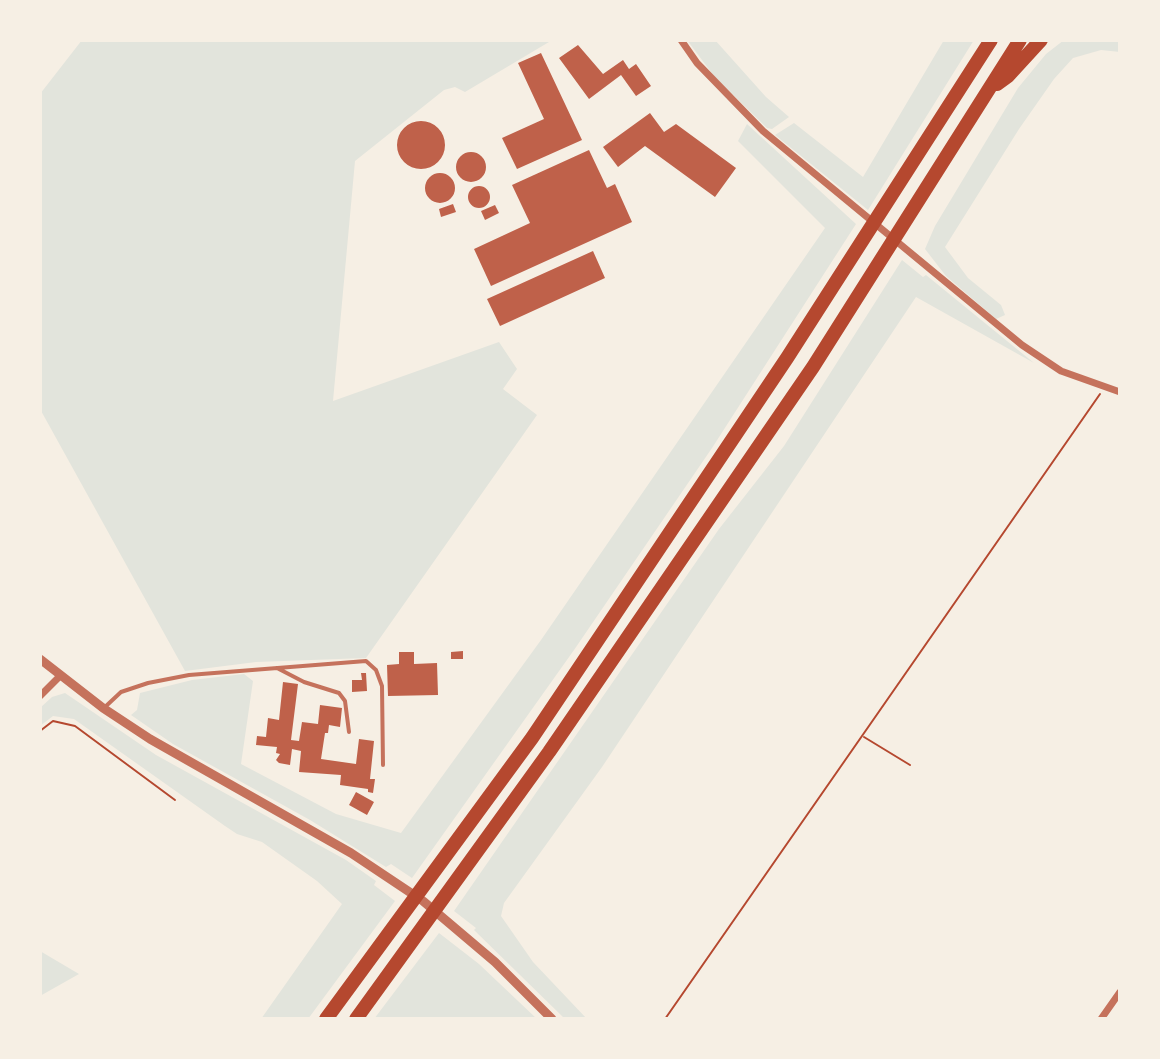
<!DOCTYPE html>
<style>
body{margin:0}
#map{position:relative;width:1160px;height:1059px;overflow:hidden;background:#f6efe4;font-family:Jost,sans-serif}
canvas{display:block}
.frame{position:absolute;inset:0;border:42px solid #f6efe4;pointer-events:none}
</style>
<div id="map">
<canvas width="1160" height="1059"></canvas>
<div class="frame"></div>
</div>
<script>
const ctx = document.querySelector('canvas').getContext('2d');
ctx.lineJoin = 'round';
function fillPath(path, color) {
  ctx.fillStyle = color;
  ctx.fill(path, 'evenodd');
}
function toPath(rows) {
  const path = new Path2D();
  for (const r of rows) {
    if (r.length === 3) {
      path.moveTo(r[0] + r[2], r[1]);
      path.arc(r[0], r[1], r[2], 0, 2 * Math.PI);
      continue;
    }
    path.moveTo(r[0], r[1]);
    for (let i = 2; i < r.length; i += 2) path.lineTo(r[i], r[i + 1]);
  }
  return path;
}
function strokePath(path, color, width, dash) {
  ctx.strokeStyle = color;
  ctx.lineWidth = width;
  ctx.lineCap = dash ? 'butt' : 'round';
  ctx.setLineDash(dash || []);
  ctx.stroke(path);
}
fillPath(toPath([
 [82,40,549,42,465,92,455,87,444,90,355,161,333,401,499,342,517,369,503,389,537,415,366,658,256,662,185,671,40,409,40,94],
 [687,40,715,40,766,97,789,117,772,129,767,128,714,76],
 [944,40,974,40,868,210,775,135,794,123,863,177],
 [1064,40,1120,40,1120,52,1101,50,1073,58,1054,79,1019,129,945,247,968,278,1001,305,1005,315,996,319,946,276,925,249,935,226,1018,88,1046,54],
 [747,124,856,224,712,448,574,650,412,878,391,864,386,867,310,820,173,744,131,715,137,710,140,693,192,680,244,674,253,681,241,764,336,814,401,833,541,640,825,228,738,141],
 [902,260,923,277,926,275,1034,363,916,297,602,767,504,903,501,916,533,962,587,1019,565,1019,474,930,476,928,454,911,719,529,784,446],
 [65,693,156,755,346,860,376,881,374,885,395,901,308,1019,261,1019,342,904,317,881,262,842,237,834,225,826,74,719,53,716,40,726,40,708,52,697],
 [439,933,479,964,537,1019,374,1019],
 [40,951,79,974,40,996]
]), '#e2e4dc');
fillPath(toPath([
 [578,45,603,74,623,60,629,69,636,64,651,86,636,96,621,75,589,99,559,58],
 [541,53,582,140,517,169,502,138,544,119,518,63],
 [650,113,664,132,676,124,736,168,715,197,645,146,618,167,603,147],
 [421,145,24],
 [589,150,607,188,615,184,632,222,491,286,474,249,530,223,512,185],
 [471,167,15],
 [440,188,15],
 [479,197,11],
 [453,204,456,212,441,217,439,209],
 [495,205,499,213,485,220,481,211],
 [593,251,605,278,500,326,487,299],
 [463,651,463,659,451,659,451,652],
 [399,652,414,652,414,664,437,663,438,695,388,696,387,665,399,664],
 [361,673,366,673,367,691,352,692,352,680,362,680],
 [283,682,298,684,291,740,299,741,302,722,318,724,320,705,342,708,340,727,329,725,328,733,325,733,321,759,356,764,359,739,374,741,370,779,375,779,373,793,368,792,368,789,340,785,341,775,299,772,301,751,292,749,290,765,279,763,276,760,280,754,276,753,277,747,256,745,257,736,266,737,268,718,279,720],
 [356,792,374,802,367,815,349,805]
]), '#bf614a');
strokePath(toPath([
 [40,731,53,721,75,726,175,800],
 [864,737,910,765],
 [665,1019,1100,394]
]), '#b5482f', 2);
strokePath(toPath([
 [277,668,304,682,339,693,345,701,349,732],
 [105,707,121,692,148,683,189,675,366,661,376,670,382,686,383,765]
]), '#c5725c', 4);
strokePath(toPath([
 [681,40,697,63,763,131,1022,345,1061,371,1120,392],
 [40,696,59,677],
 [1101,1019,1120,992]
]), '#c5725c', 7);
strokePath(toPath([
 [40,659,103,708,150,739,351,853,423,901,495,962,552,1019]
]), '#c5725c', 9);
strokePath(toPath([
 [997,84,1008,76,1041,40],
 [326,1019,532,738,787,358,991,40],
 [356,1019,549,752,813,367,1020,40]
]), '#b5482f', 14);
</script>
